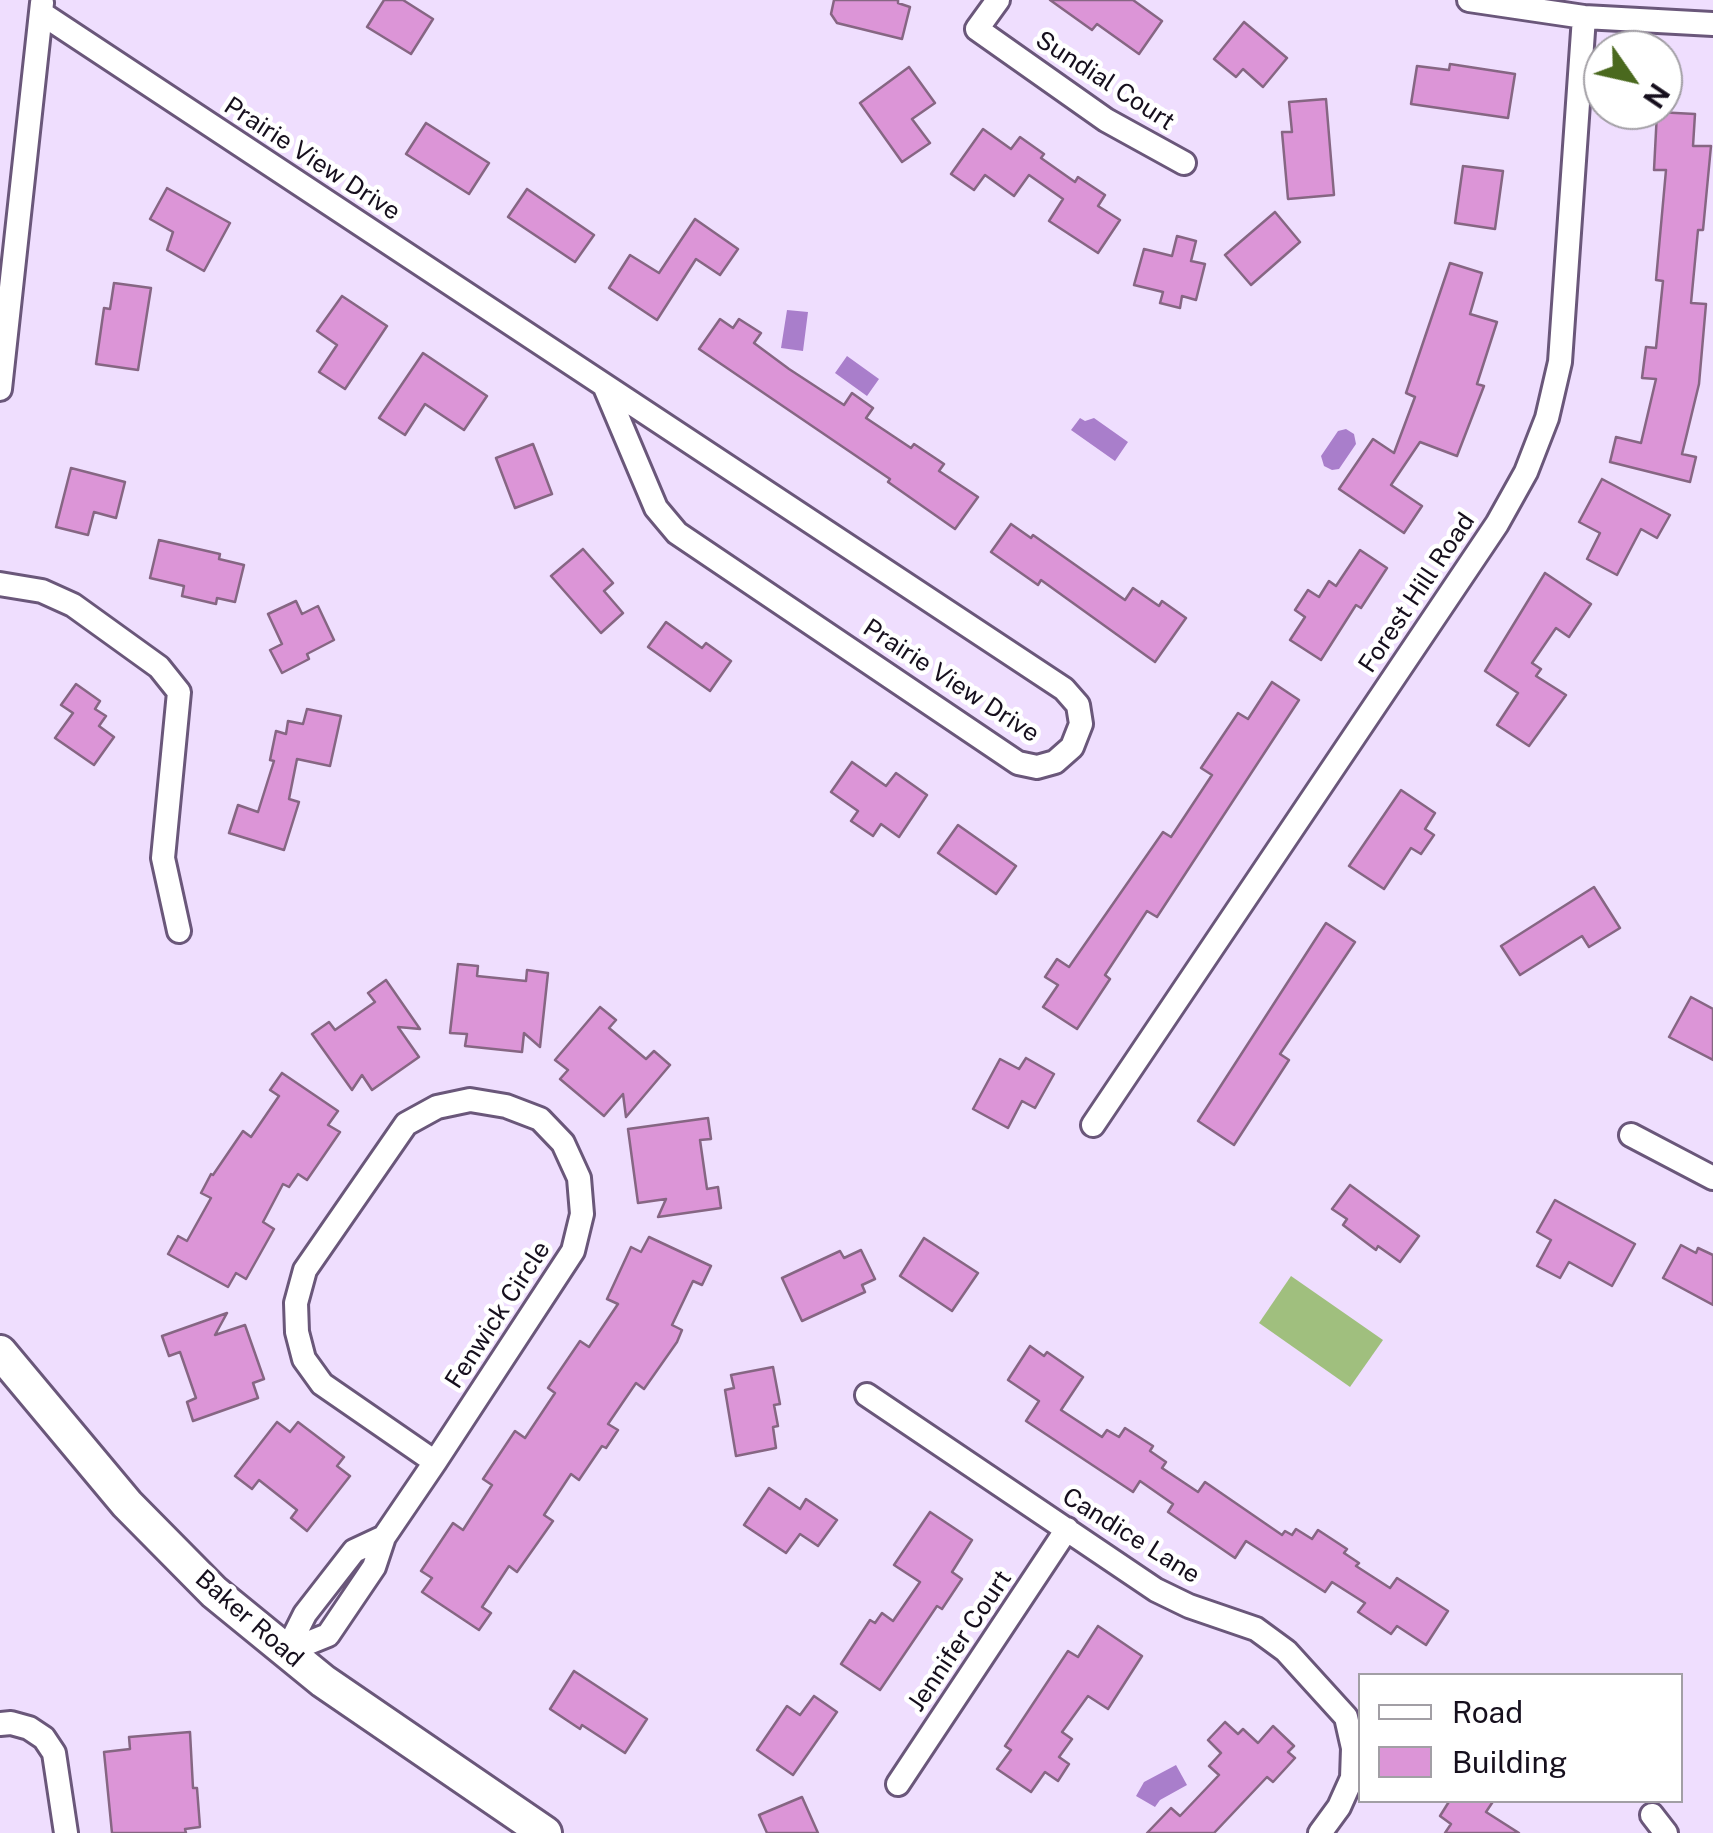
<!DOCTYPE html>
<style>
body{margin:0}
#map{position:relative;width:1713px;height:1833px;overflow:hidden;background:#efdefe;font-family:"Public Sans",sans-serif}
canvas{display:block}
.legend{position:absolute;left:1358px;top:1673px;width:325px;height:130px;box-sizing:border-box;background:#fff;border:2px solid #a29fa5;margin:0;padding:12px 18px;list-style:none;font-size:30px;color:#160f1d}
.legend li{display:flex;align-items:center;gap:20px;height:50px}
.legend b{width:50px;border:2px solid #a29fa5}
.north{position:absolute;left:1583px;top:30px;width:100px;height:100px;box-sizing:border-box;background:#fff;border:2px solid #a29fa5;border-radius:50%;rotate:124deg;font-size:28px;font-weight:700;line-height:40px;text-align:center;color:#160f1d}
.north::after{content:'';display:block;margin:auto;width:35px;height:45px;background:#4a691e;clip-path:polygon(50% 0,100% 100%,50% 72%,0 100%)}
</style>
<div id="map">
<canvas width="1713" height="1833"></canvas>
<ul class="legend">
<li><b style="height:12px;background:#fff"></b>Road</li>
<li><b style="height:28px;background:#dc95d7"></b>Building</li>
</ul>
<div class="north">N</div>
</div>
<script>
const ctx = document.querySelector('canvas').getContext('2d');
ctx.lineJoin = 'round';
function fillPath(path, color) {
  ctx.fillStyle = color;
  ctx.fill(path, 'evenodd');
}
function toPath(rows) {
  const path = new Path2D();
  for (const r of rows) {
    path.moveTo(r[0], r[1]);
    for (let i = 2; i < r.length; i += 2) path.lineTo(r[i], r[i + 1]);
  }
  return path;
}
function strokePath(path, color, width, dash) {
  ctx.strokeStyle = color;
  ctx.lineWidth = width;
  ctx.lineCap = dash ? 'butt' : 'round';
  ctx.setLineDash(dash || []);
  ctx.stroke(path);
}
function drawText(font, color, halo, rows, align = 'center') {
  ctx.font = font + ' "Public Sans",sans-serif';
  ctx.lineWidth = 9;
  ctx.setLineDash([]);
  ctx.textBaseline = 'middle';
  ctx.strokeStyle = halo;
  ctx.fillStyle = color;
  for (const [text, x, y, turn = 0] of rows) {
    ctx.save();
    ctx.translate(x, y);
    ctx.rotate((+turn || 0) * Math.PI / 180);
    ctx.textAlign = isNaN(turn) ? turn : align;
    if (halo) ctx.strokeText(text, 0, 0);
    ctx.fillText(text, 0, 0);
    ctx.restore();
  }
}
fillPath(toPath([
 [1291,1276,1383,1340,1350,1387,1259,1323]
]), '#a0bf7e');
fillPath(toPath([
 [787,310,808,312,803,351,781,348],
 [847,356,879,379,867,396,835,373],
 [1080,418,1085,421,1094,418,1128,442,1115,461,1071,430],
 [1346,429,1354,434,1356,444,1339,469,1332,470,1324,466,1321,456,1338,431],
 [1176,1765,1187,1785,1160,1800,1155,1807,1136,1796,1144,1782]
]), '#a97ecb');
const building = toPath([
 [384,0,403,0,433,19,411,54,367,27,384,0],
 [834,0,898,0,898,3,910,7,902,39,837,23,831,14,834,0],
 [1050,0,1133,0,1162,21,1139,54,1097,24,1092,30,1050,0],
 [1244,22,1287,58,1263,87,1243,69,1236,77,1214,59,1244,22],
 [1450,64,1515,74,1508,118,1411,104,1417,66,1449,70,1450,64],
 [909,67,935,103,912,119,930,143,902,162,860,103,909,67],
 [1326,99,1334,195,1288,199,1282,132,1292,132,1289,102,1326,99],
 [1657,112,1695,114,1693,146,1711,146,1703,230,1698,230,1691,303,1706,304,1699,384,1682,454,1696,457,1690,482,1610,462,1616,437,1641,443,1656,379,1642,378,1646,347,1656,348,1663,281,1656,280,1666,170,1654,170,1657,112],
 [426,123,489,163,469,194,406,154,426,123],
 [983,129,1011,149,1020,137,1044,154,1041,158,1075,182,1078,177,1105,195,1098,206,1120,220,1098,253,1049,221,1063,199,1029,175,1014,196,985,175,974,190,951,174,983,129],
 [1463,166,1503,171,1495,229,1455,223,1463,166],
 [167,188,230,223,204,271,167,250,173,232,150,219,167,188],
 [527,189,594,235,575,262,508,217,527,189],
 [1275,212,1300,242,1251,285,1225,255,1275,212],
 [695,219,738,249,720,275,696,259,657,320,609,288,630,255,659,273,695,219],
 [1177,236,1196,241,1191,261,1205,264,1196,300,1182,296,1180,308,1160,303,1163,292,1134,285,1144,249,1172,256,1177,236],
 [1450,263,1482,273,1470,314,1497,322,1477,384,1484,386,1457,456,1420,442,1391,485,1422,506,1404,533,1339,489,1373,439,1394,453,1415,397,1406,393,1450,263],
 [114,283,151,288,138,370,96,364,104,308,110,309,114,283],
 [342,296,387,326,345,389,319,372,337,345,317,331,342,296],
 [720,319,733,328,739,319,761,333,754,343,789,369,844,405,852,393,873,408,866,418,911,448,914,444,944,464,939,471,978,497,955,529,888,482,890,479,699,349,720,319],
 [423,353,487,396,464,430,425,404,405,435,379,418,423,353],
 [533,444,552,494,515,508,496,458,533,444],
 [71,468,125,482,116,518,94,512,88,535,56,527,71,468],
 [1602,479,1670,515,1657,538,1641,529,1617,575,1587,559,1600,533,1579,522,1602,479],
 [1011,524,1031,538,1033,535,1125,600,1133,588,1159,606,1162,601,1186,618,1155,662,1041,580,1038,585,991,552,1011,524],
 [159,540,220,554,219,559,244,565,235,602,217,598,216,604,182,596,184,586,150,578,159,540],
 [583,549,613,583,604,591,623,613,601,633,551,576,583,549],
 [1360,550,1387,568,1361,608,1356,605,1321,660,1290,640,1305,617,1295,610,1308,590,1319,597,1329,581,1336,586,1360,550],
 [1545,573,1591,604,1569,637,1556,628,1532,663,1541,669,1536,676,1566,695,1529,746,1497,725,1518,693,1485,671,1545,573],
 [296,601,302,614,318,606,334,640,307,654,309,659,282,673,270,650,282,644,268,614,296,601],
 [666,622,702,648,706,643,731,661,710,691,648,647,666,622],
 [1272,682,1299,700,1157,917,1147,911,1105,975,1110,979,1077,1029,1043,1007,1058,985,1045,977,1057,959,1069,967,1163,832,1171,837,1212,775,1201,768,1238,713,1248,719,1272,682],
 [76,684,100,701,95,709,106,716,99,726,114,737,94,765,55,738,73,713,61,705,76,684],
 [307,709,341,716,330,766,297,759,289,799,299,802,284,850,229,833,238,805,258,812,274,761,270,760,276,731,286,734,288,721,303,724,307,709],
 [852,762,886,786,896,773,927,795,899,837,881,824,873,836,851,821,858,811,831,792,852,762],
 [1401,790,1435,813,1425,829,1434,835,1421,854,1411,848,1384,889,1349,866,1401,790],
 [958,825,1016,866,996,894,938,853,958,825],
 [1594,887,1620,928,1589,947,1582,936,1520,975,1501,946,1594,887],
 [1326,923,1355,942,1280,1054,1289,1060,1234,1145,1198,1121,1326,923],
 [458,964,478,966,477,976,526,981,527,970,548,973,540,1047,524,1033,522,1052,465,1046,467,1034,450,1033,458,964],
 [386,980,420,1029,398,1027,419,1057,372,1090,362,1075,352,1090,312,1034,329,1022,335,1030,375,1002,368,993,386,980],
 [1691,997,1713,1009,1713,1060,1669,1037,1691,997],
 [600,1007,616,1020,609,1028,646,1059,654,1051,670,1065,626,1117,623,1094,604,1116,560,1079,568,1070,555,1060,600,1007],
 [1026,1058,1054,1074,1035,1108,1022,1101,1008,1128,973,1109,1000,1059,1019,1069,1026,1058],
 [282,1073,338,1111,328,1125,340,1132,307,1180,298,1174,289,1187,283,1184,263,1222,274,1229,246,1279,236,1273,228,1287,168,1254,178,1236,187,1241,211,1198,201,1193,211,1174,213,1175,243,1131,251,1137,279,1096,270,1090,282,1073],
 [708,1118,711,1139,700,1140,707,1189,718,1187,721,1208,658,1217,666,1199,638,1203,628,1129,708,1118],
 [1350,1185,1419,1236,1400,1262,1378,1246,1376,1250,1343,1225,1347,1219,1332,1209,1350,1185],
 [1555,1200,1635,1244,1612,1286,1569,1262,1560,1278,1537,1266,1551,1240,1537,1232,1555,1200],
 [649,1237,711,1266,702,1285,693,1281,672,1325,682,1330,677,1342,644,1389,636,1383,608,1424,618,1430,606,1448,602,1446,579,1480,571,1474,544,1515,553,1521,517,1572,509,1566,482,1607,491,1613,479,1630,422,1592,432,1578,421,1571,453,1523,463,1530,492,1485,483,1479,515,1431,525,1438,555,1393,548,1388,580,1341,589,1347,618,1304,607,1299,631,1247,641,1252,649,1237],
 [924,1238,978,1273,952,1311,900,1276,924,1238],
 [1681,1245,1696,1253,1698,1248,1713,1255,1713,1305,1663,1278,1681,1245],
 [861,1250,875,1279,862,1285,865,1292,802,1321,782,1278,840,1251,844,1258,861,1250],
 [227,1313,215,1335,245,1325,264,1379,253,1383,258,1398,193,1421,187,1402,196,1398,180,1352,169,1356,162,1336,227,1313],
 [1030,1346,1044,1356,1047,1352,1083,1377,1061,1410,1102,1437,1107,1430,1119,1437,1125,1428,1153,1446,1150,1451,1166,1462,1162,1468,1198,1492,1205,1482,1282,1535,1285,1531,1292,1535,1296,1529,1312,1539,1318,1530,1347,1549,1344,1553,1359,1563,1356,1566,1390,1588,1397,1578,1448,1611,1426,1645,1397,1626,1391,1634,1358,1612,1365,1603,1332,1582,1325,1592,1246,1541,1235,1558,1168,1512,1173,1504,1140,1481,1133,1492,1026,1421,1039,1401,1008,1380,1030,1346],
 [773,1367,780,1404,774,1405,778,1426,773,1427,776,1448,736,1456,725,1390,734,1388,731,1375,773,1367],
 [277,1422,290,1432,298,1422,344,1457,337,1466,350,1476,307,1531,291,1518,297,1510,259,1480,252,1489,235,1476,277,1422],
 [769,1488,800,1509,806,1499,837,1520,818,1546,800,1534,786,1553,744,1525,769,1488],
 [930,1512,972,1540,952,1572,962,1579,942,1609,937,1606,880,1690,841,1664,870,1620,875,1623,882,1613,893,1621,920,1582,894,1565,930,1512],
 [1098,1626,1142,1656,1108,1709,1088,1696,1062,1732,1072,1739,1059,1757,1069,1764,1058,1781,1045,1772,1031,1792,997,1769,1011,1750,1005,1746,1068,1651,1078,1657,1098,1626],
 [574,1671,647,1719,625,1753,582,1725,580,1729,550,1709,574,1671],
 [814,1696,837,1712,793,1775,757,1750,787,1706,800,1715,814,1696],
 [1225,1722,1238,1734,1243,1729,1258,1743,1273,1726,1294,1746,1288,1752,1295,1758,1273,1782,1267,1777,1214,1833,1147,1833,1171,1808,1180,1816,1219,1775,1209,1766,1221,1753,1208,1740,1225,1722],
 [190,1732,193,1788,197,1788,200,1827,185,1829,186,1833,112,1833,104,1752,130,1749,129,1737,190,1732],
 [802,1797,818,1833,767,1833,759,1815,802,1797],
 [1450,1800,1494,1800,1486,1812,1519,1833,1445,1833,1451,1824,1440,1816,1450,1800]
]);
fillPath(building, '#dc95d7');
strokePath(building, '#866683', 2.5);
const minor = toPath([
 [998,0,977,29,1106,120,1184,163],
 [1469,0,1584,17,1713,24],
 [41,13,604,385,656,508,677,533,1018,763,1037,767,1055,762,1072,747,1081,724,1078,705,1064,689,604,385],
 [0,389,42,3],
 [0,584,42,591,73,605,159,667,179,692,163,858,179,931],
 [1093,1125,1497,524,1526,472,1547,418,1560,362,1584,17],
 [1631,1135,1713,1178],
 [867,1395,1156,1590,1189,1606,1256,1629,1286,1651,1346,1717,1353,1748,1352,1778,1339,1807,1320,1833],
 [286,1652,328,1635,374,1567,384,1537,435,1462,573,1251,582,1214,579,1178,563,1143,540,1119,506,1106,470,1100,437,1107,406,1124,305,1270,296,1303,297,1332,304,1359,322,1384,435,1462],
 [286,1652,305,1614,354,1551,384,1537],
 [0,1724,11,1723,29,1728,44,1738,54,1753,66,1833],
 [898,1784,1067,1529],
 [1652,1815,1666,1833]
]);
const secondary = toPath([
 [0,1352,127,1504,214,1592,323,1681,545,1833]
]);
strokePath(minor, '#6a577a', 28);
strokePath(secondary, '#6a577a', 38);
strokePath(minor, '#fff', 22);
strokePath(secondary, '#fff', 32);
drawText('25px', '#160f1d', '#fff', [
 ["Sundial Court",1105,81,33],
 ["Prairie View Drive",312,159,33],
 ["Forest Hill Road",1417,593,-56],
 ["Prairie View Drive",951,681,33],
 ["Fenwick Circle",498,1315,-57],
 ["Candice Lane",1131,1536,32],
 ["Baker Road",249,1619,41],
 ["Jennifer Court",960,1641,-56]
]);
</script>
